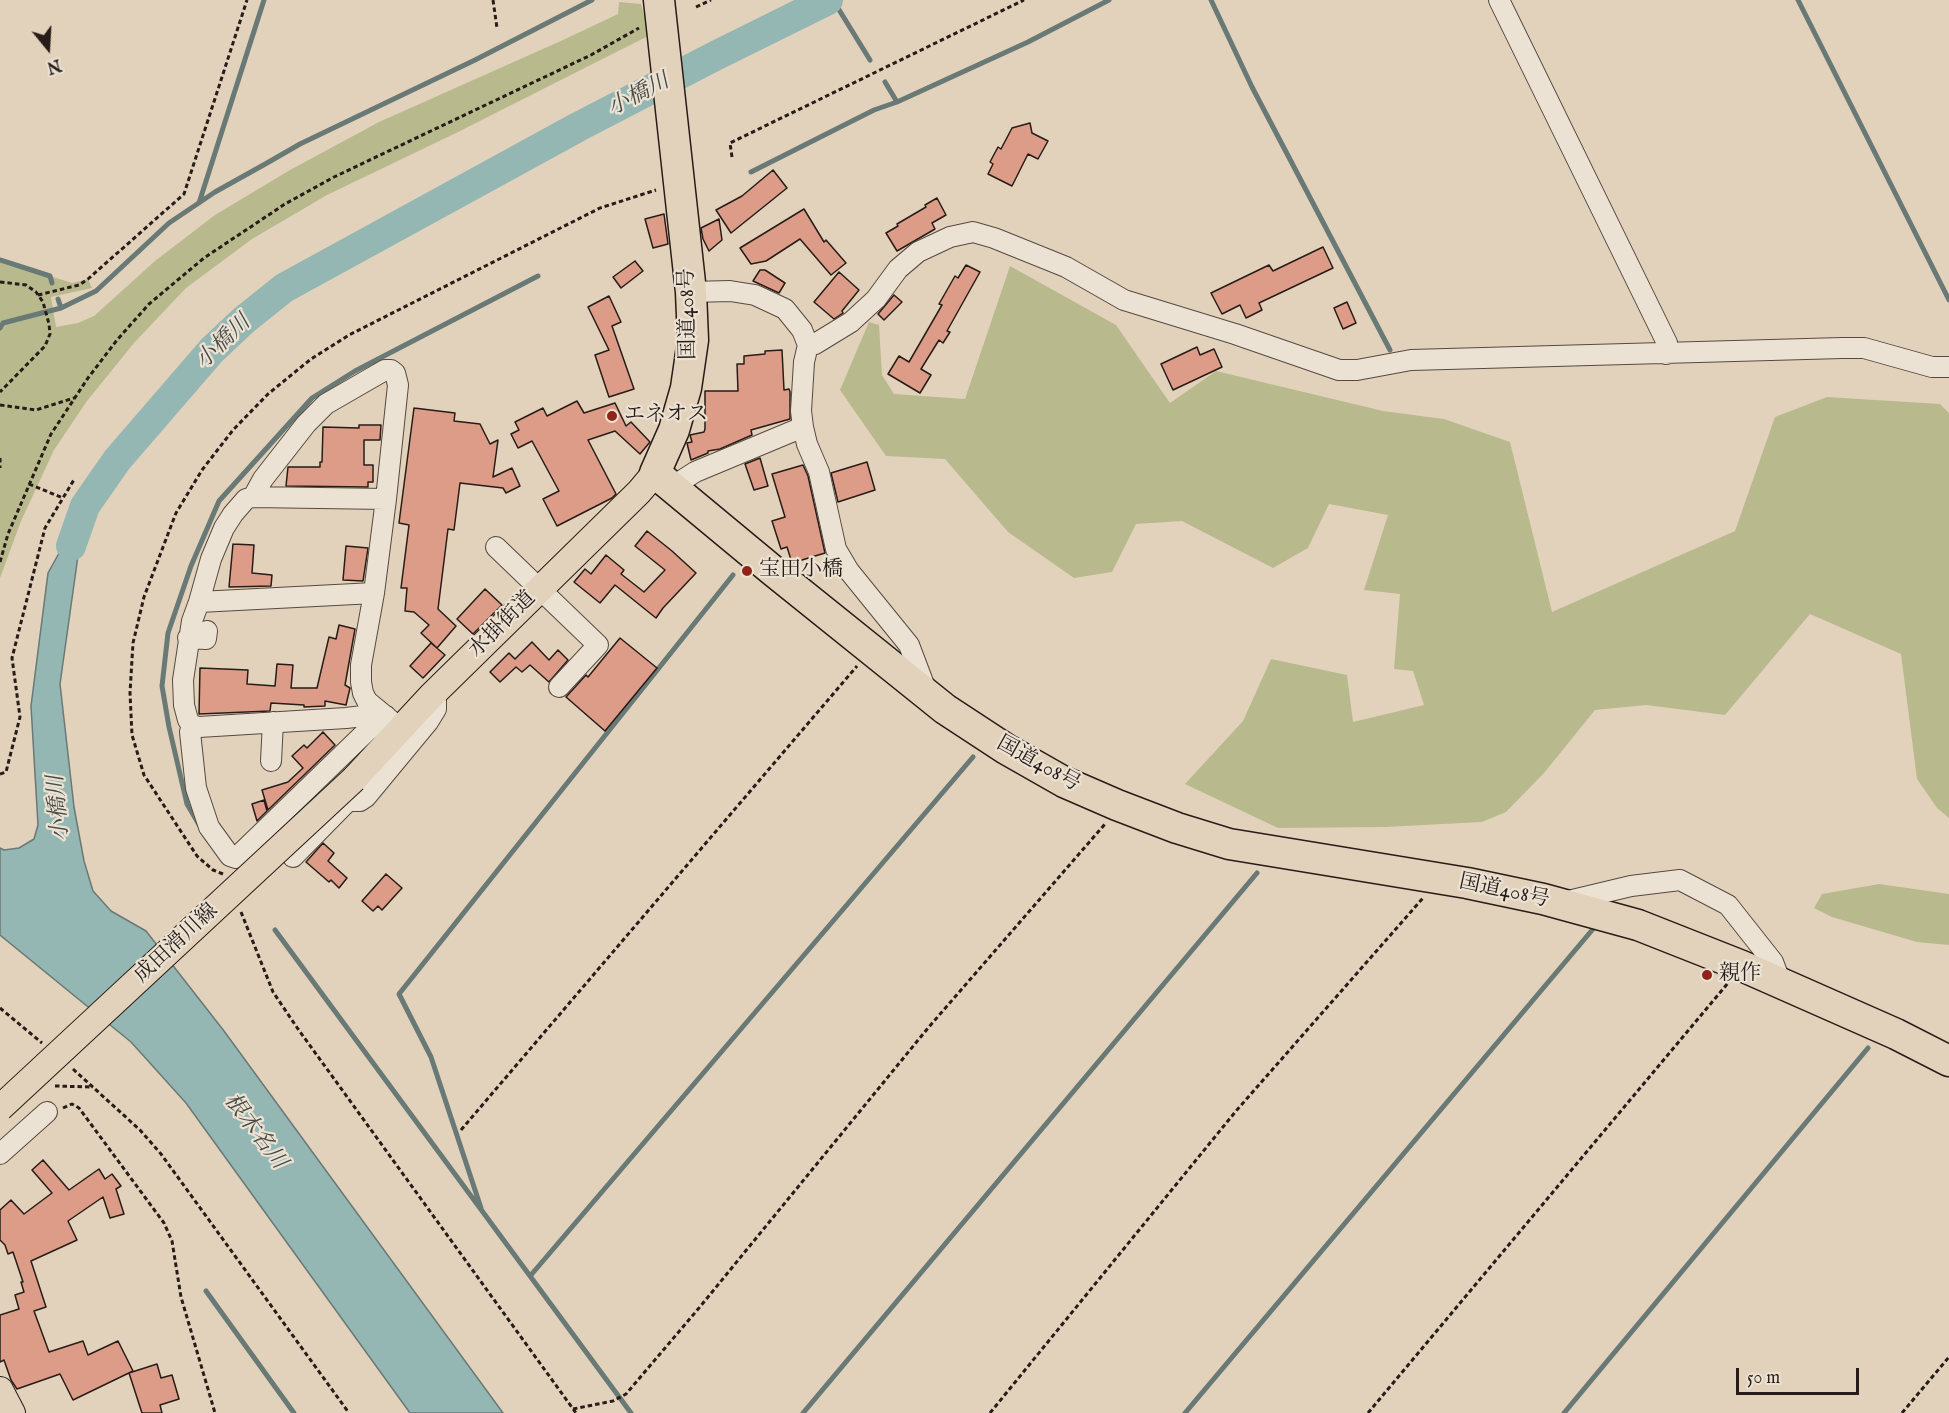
<!DOCTYPE html>
<meta charset="utf-8">
<style>
body{margin:0}
#map{position:relative;width:1949px;height:1413px;overflow:hidden;background:#e2d2bb;font-family:"IM FELL English",serif}
canvas{display:block}
.north{position:absolute;left:18px;top:18px;width:60px;height:60px;-webkit-text-stroke:4px #ece2d3;paint-order:stroke;rotate:162deg;font-size:16px;font-weight:700;line-height:24px;text-align:center;color:#271c17}
.north::after{content:'';display:block;margin:auto;width:21px;height:27px;background:#271c17;clip-path:polygon(50% 0,100% 100%,50% 72%,0 100%)}
.scale{position:absolute;left:1736px;top:1368px;width:123px;height:27px;box-sizing:border-box;border:3px solid #271c17;border-top:0;padding-left:8px;font-size:18px;line-height:21px;white-space:nowrap;color:#271c17;-webkit-text-stroke:4px #ece2d3;paint-order:stroke}
</style>
<div id="map">
<canvas width="1949" height="1413"></canvas>
<div class="north">N</div>
<div class="scale">50 m</div>
</div>
<script>
const ctx = document.querySelector('canvas').getContext('2d');
ctx.lineJoin = 'round';
function fillPath(path, color) {
  ctx.fillStyle = color;
  ctx.fill(path, 'evenodd');
}
function toPath(rows) {
  const path = new Path2D();
  for (const r of rows) {
    path.moveTo(r[0], r[1]);
    for (let i = 2; i < r.length; i += 2) path.lineTo(r[i], r[i + 1]);
  }
  return path;
}
function strokePath(path, color, width, dash) {
  ctx.strokeStyle = color;
  ctx.lineWidth = width;
  ctx.lineCap = dash ? 'butt' : 'round';
  ctx.setLineDash(dash || []);
  ctx.stroke(path);
}
function drawText(font, color, halo, rows, align = 'center') {
  ctx.font = font + ' "IM FELL English","Noto Serif JP",serif';
  ctx.lineWidth = 4.5;
  ctx.setLineDash([]);
  ctx.textBaseline = 'middle';
  ctx.strokeStyle = halo;
  ctx.fillStyle = color;
  for (const [text, x, y, turn = 0] of rows) {
    ctx.save();
    ctx.translate(x, y);
    ctx.rotate((+turn || 0) * Math.PI / 180);
    ctx.textAlign = isNaN(turn) ? turn : align;
    if (halo) ctx.strokeText(text, 0, 0);
    ctx.fillText(text, 0, 0);
    ctx.restore();
  }
}
fillPath(toPath([
 [619,2,641,4,650,35,456,133,327,195,252,239,186,288,134,343,87,401,54,450,21,521,0,578,0,260,72,283,88,279,92,288,51,297,56,327,78,323,94,316,155,261,215,215,290,170,379,122,563,40,618,14],
 [1010,266,1116,325,1170,403,1216,371,1383,411,1444,419,1510,442,1552,612,1735,531,1775,417,1827,397,1940,404,1949,413,1949,818,1937,808,1917,779,1901,654,1810,614,1725,715,1646,705,1595,710,1544,773,1506,812,1482,822,1385,827,1278,828,1185,784,1243,721,1271,659,1347,675,1353,722,1424,705,1413,671,1394,669,1400,594,1364,590,1388,515,1329,504,1308,548,1273,568,1182,521,1136,524,1112,572,1074,578,1008,532,945,459,886,456,840,390,869,322,879,325,882,375,894,394,965,399],
 [1879,884,1949,894,1949,945,1917,942,1832,917,1814,908,1822,894]
]), '#b8ba8d');
const water = toPath([
 [85,506,60,684,74,807,84,861,93,891,111,911,146,931,224,1031,503,1413,410,1413,186,1103,131,1042,0,935,0,848,4,850,19,848,34,839,38,825,31,706,48,573,85,506]
]);
fillPath(water, '#95b7b3');
strokePath(water, '#697975', 1.5);
strokePath(toPath([
 [833,0,870,60],
 [1211,0,1252,87,1390,350],
 [1798,0,1949,300],
 [885,82,897,102,1028,42,1109,0],
 [751,172,874,110,897,102],
 [199,203,264,0],
 [0,260,50,276,52,283],
 [58,299,61,308],
 [0,328,3,323,61,308,96,291,169,223,215,192,267,163,300,144,475,60,592,0],
 [201,828,187,804,169,727,162,686,168,633,191,566,219,501,312,398,355,371,538,276],
 [275,930,631,1413],
 [481,1208,431,1057,399,994,733,575],
 [531,1275,973,757],
 [206,1291,294,1413],
 [803,1413,1257,873],
 [1185,1413,1593,929],
 [1564,1413,1868,1048]
]), '#697975', 5);
strokePath(toPath([
 [71,546,85,506,117,460,212,350,244,320,284,288,578,127,715,56,828,0]
]), '#95b7b3', 30);
const building = toPath([
 [1030,123,1032,133,1048,141,1038,159,1028,154,1012,186,988,174,993,164,990,162,998,147,1001,149,1012,128,1030,123],
 [773,170,787,188,731,233,716,210,742,196,773,170],
 [937,198,946,215,932,223,935,229,897,251,886,233,898,226,897,224,926,207,925,205,937,198],
 [804,209,824,242,826,240,846,263,831,275,800,239,766,261,751,264,740,248,804,209],
 [664,214,668,244,653,248,645,219,664,214],
 [719,219,722,240,709,251,703,239,701,228,719,219],
 [1323,247,1333,268,1259,303,1262,310,1246,318,1240,305,1222,314,1211,293,1269,265,1273,271,1323,247],
 [635,261,643,271,621,288,613,277,635,261],
 [966,265,980,272,947,331,950,332,943,343,939,340,921,369,931,375,920,393,888,374,899,356,909,362,942,305,939,304,955,276,958,278,966,265],
 [760,270,765,270,785,283,779,293,753,281,760,270],
 [839,272,859,290,842,311,843,313,834,319,814,302,839,272],
 [894,295,902,302,884,320,878,314,894,295],
 [609,296,621,322,612,326,634,389,609,397,595,355,609,350,588,307,609,296],
 [1347,302,1356,323,1343,329,1334,308,1347,302],
 [1197,347,1200,355,1214,349,1222,367,1173,390,1161,364,1197,347],
 [782,350,784,390,789,389,790,392,790,419,751,430,752,435,720,449,708,451,708,453,691,460,687,443,692,442,690,435,704,432,705,429,705,391,738,391,737,364,744,364,744,356,765,354,765,351,782,350],
 [577,401,584,413,615,403,626,426,631,422,650,442,640,454,615,431,588,440,616,494,612,498,557,526,543,499,559,491,532,441,518,448,511,434,519,430,515,422,543,408,547,416,577,401],
 [414,408,455,413,454,421,480,424,490,444,498,440,493,477,512,468,520,486,506,493,503,488,460,483,454,530,448,529,438,609,456,626,437,648,421,633,429,625,414,612,405,611,407,588,401,588,409,525,399,523,414,408],
 [359,425,381,425,380,440,364,440,364,465,373,465,373,482,368,482,368,487,286,486,288,467,320,467,320,462,322,462,323,427,359,428,359,425],
 [760,458,768,486,754,490,745,464,760,458],
 [867,462,875,490,838,502,831,473,867,462],
 [803,465,808,476,825,553,792,563,787,547,781,549,772,521,785,517,772,474,803,465],
 [647,531,672,551,696,573,663,608,656,618,615,585,600,603,574,582,585,569,591,574,606,555,624,570,621,574,644,592,665,570,635,546,647,531],
 [233,544,254,545,252,573,272,575,271,586,229,587,233,544],
 [346,546,368,548,363,581,343,580,346,546],
 [485,589,502,605,473,634,457,619,485,589],
 [339,625,355,629,345,685,350,688,346,705,325,701,325,706,304,707,304,705,271,703,270,711,199,714,200,668,248,670,247,684,275,686,277,664,293,665,291,688,317,688,329,637,336,639,339,625],
 [620,638,657,668,605,731,566,697,586,675,588,677,620,638],
 [532,642,549,660,558,650,568,660,549,682,530,665,522,672,516,667,500,682,490,672,509,653,515,659,532,642],
 [431,643,445,655,423,678,410,666,431,643],
 [323,732,335,745,268,810,262,790,288,782,303,768,292,756,304,745,307,748,323,732],
 [264,800,267,811,257,821,252,804,264,800],
 [323,843,334,853,328,861,347,878,339,888,331,880,329,882,306,862,323,843],
 [386,874,402,888,382,910,378,906,373,911,362,901,386,874],
 [43,1160,69,1190,99,1169,105,1179,112,1174,121,1186,116,1189,124,1214,110,1218,103,1197,68,1221,77,1240,31,1261,46,1307,34,1311,49,1352,83,1341,88,1355,118,1341,133,1371,73,1400,60,1374,17,1389,11,1380,4,1360,0,1362,0,1315,19,1309,15,1295,24,1292,21,1282,23,1282,13,1252,8,1254,5,1245,0,1240,0,1210,11,1200,24,1214,52,1193,32,1170,43,1160],
 [157,1364,161,1378,172,1375,179,1399,160,1405,162,1413,142,1413,129,1373,157,1364]
]);
fillPath(building, '#dd9c87');
strokePath(building, '#271c17', 1.5);
const minor = toPath([
 [1499,0,1667,343,1666,354],
 [691,292,730,291,755,295,785,309,802,330,808,345,804,362,801,411,803,427,807,444,819,472,836,549,849,571,909,645,926,690],
 [808,345,815,344,851,322,876,299,898,269,918,252,950,237,973,232,994,238,1066,267,1124,300,1235,334,1339,370,1357,370,1411,360,1842,348,1864,348,1932,367,1949,367],
 [672,487,695,472,803,427],
 [253,497,263,479,306,424,326,404,385,370,391,370,395,373,398,385,386,499,374,593,361,665,361,682,363,693,367,701,401,729],
 [496,547,598,645,559,687],
 [199,602,374,593],
 [188,638,206,639,207,631],
 [378,710,373,714,363,716,346,718,199,727,192,725,188,720,184,705,183,680,192,621,199,602,211,559,224,528,233,514,246,499,253,497,386,499],
 [192,725,190,732,196,788,209,827,230,856,236,858,366,732,386,716],
 [271,761,273,722],
 [293,857,348,801,360,801,366,797,428,722,436,709,436,701,431,696],
 [1564,902,1631,886,1680,880,1728,905,1773,962,1781,983],
 [0,1154,47,1112]
]);
const major = toPath([
 [354,779,431,696,639,492,655,473],
 [0,1390,12,1413]
]);
const highway = toPath([
 [659,0,691,292,693,340,686,388,674,430,655,473,772,570,945,709,1006,749,1064,782,1117,805,1177,828,1229,844,1467,883,1543,899,1638,925,1742,966,1896,1034,1949,1061]
]);
strokePath(minor, '#564a40', 22);
strokePath(major, '#271c17', 28);
strokePath(highway, '#271c17', 33);
strokePath(toPath([
 [493,0,497,28],
 [696,7,711,0],
 [732,157,730,143,1024,0],
 [0,282,26,285,36,292,43,302,49,324,50,334,45,346,0,392],
 [38,295,79,285,88,279,184,194,247,0],
 [0,405,36,410,74,398],
 [0,458,0,468],
 [29,484,63,498],
 [0,562,8,534,51,434,88,378,117,340,149,304,204,258,285,204,334,177,591,55,639,28],
 [0,774,6,772,20,717,12,658,45,528,75,478],
 [223,874,213,870,197,856,144,775,132,735,130,693,133,643,144,597,176,513,202,470,233,430,268,394,311,359,349,335,600,208,656,190],
 [241,912,273,992,298,1029,576,1413],
 [0,1008,42,1043],
 [73,1069,140,1130,161,1154,349,1413],
 [55,1086,93,1087],
 [63,1108,72,1104,79,1108,164,1223,172,1241,181,1297,215,1413],
 [461,1130,857,666],
 [573,1409,613,1401,626,1394,699,1308,928,1028,1105,824],
 [990,1413,1236,1111,1423,898],
 [1368,1413,1728,983],
 [1902,1413,1949,1357]
]), '#271c17', 3, [4.5, 3]);
strokePath(minor, '#ece2d3', 20);
strokePath(major, '#e2d2bb', 26);
strokePath(highway, '#e2d2bb', 30);
const majorBridge = toPath([
 [0,1108,354,779]
]);
strokePath(majorBridge, '#271c17', 28, []);
strokePath(majorBridge, '#e2d2bb', 26);
for (const [x, y, r, color] of [
 [612,416,6,"#8f2418"],
 [747,571,6,"#8f2418"],
 [1707,975,6,"#8f2418"]
]) {
  const dot = new Path2D();
  dot.arc(x, y, r, 0, 2 * Math.PI);
  ctx.fillStyle = color;
  ctx.fill(dot);
  strokePath(dot, '#ece2d3', 2);
}
drawText('21px', '#271c17', '#ece2d3', [
 ["国道408号",689,314,-91],
 ["水掛街道",503,625,-45],
 ["国道408号",1038,765,29],
 ["国道408号",1504,892,12],
 ["成田滑川線",177,944,-43]
]);
drawText('21px', '#271c17', '#ece2d3', [
 ["エネオス",624,416],
 ["宝田小橋",759,571],
 ["親作",1719,975]
], 'left');
drawText('italic 22px', '#484a46', '#ece2d3', [
 ["小橋川",639,96,-27],
 ["小橋川",224,343,-44],
 ["小橋川",60,808,-95],
 ["根木名川",254,1132,53]
]);
</script>
